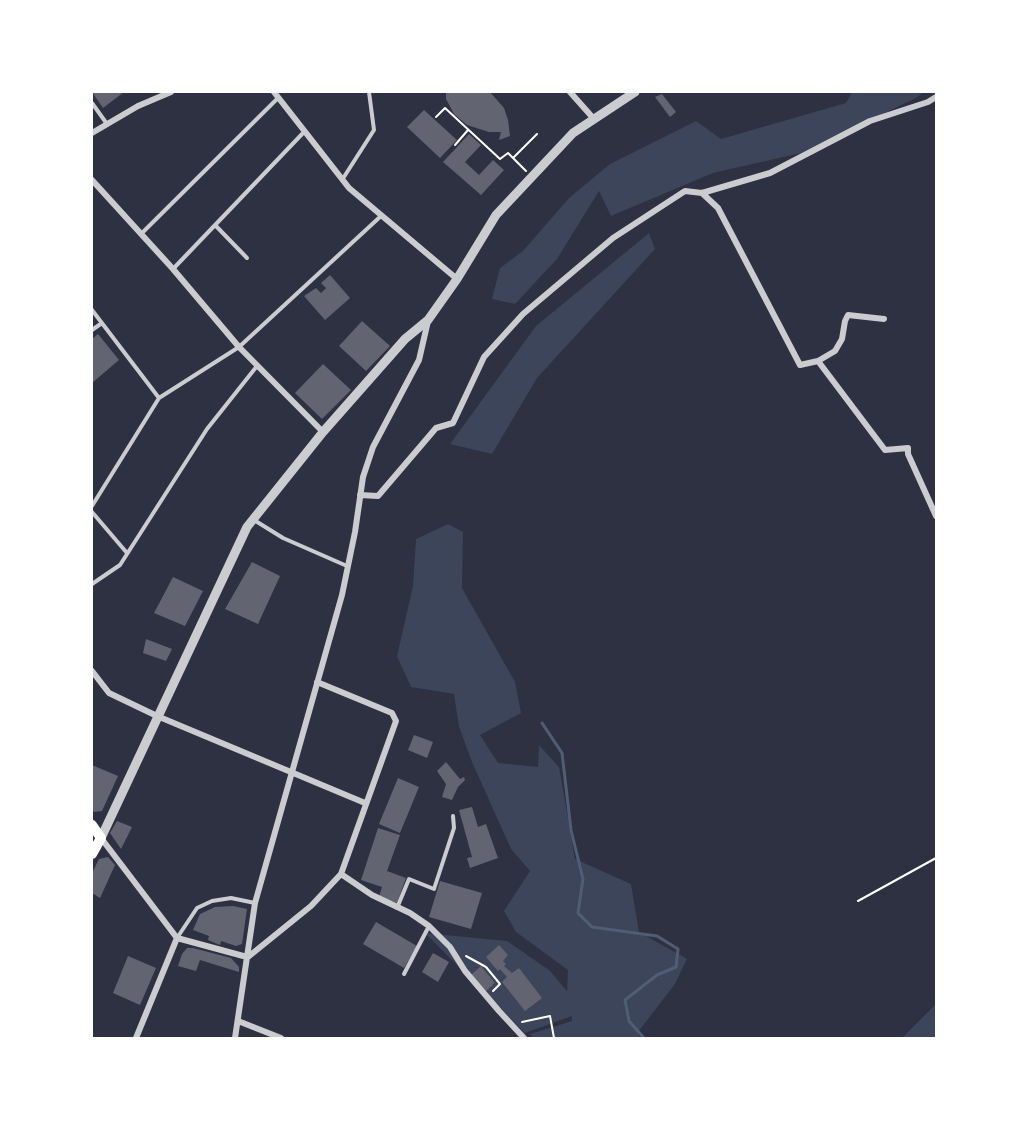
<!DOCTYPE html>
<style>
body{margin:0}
#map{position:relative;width:1028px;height:1130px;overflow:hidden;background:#2d3142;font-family:Arial,sans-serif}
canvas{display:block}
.frame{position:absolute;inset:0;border:93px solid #fff;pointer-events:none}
</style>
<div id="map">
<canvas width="1028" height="1130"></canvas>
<div class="frame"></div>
</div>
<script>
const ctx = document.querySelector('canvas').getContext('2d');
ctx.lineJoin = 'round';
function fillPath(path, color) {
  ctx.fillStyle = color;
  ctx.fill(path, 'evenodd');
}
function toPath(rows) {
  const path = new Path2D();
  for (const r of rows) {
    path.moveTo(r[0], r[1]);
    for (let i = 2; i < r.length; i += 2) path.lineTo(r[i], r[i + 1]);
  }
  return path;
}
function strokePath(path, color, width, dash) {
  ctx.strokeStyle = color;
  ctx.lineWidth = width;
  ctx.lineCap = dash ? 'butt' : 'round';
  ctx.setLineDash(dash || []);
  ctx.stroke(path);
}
fillPath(toPath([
 [852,92,924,92,916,98,801,153,713,173,611,216,599,191,557,259,515,304,492,299,500,268,523,251,569,198,610,164,696,121,721,139,846,103],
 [649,233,655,249,537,378,492,454,450,444,536,326],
 [448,524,463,532,462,588,515,682,521,713,480,735,498,763,538,767,539,745,559,767,575,859,631,884,639,932,687,959,675,984,638,1032,640,1038,533,1038,530,1034,572,1021,572,1016,525,1033,425,933,507,941,549,970,567,991,568,970,516,932,504,911,530,871,511,849,472,762,459,727,454,694,411,687,397,656,413,586,416,539],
 [936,1004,936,1038,902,1038]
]), '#3c4559');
strokePath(toPath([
 [542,723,562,753,571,830,583,879,578,913,592,927,657,936,678,949,676,967,657,975,625,1000,629,1021,644,1038]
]), '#4f5d75', 3);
fillPath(toPath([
 [92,92,124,92,103,108],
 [446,92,490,92,504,108,508,120,510,136,499,140,501,132,489,132,467,125,454,114,446,99],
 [662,94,676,112,670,117,655,97],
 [424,110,457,140,440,158,407,127],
 [469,134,481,145,465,162,479,175,493,160,504,170,481,195,443,162],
 [330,275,350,298,325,320,304,296,316,288,321,293,326,288,321,283],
 [362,321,390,346,366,371,339,346],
 [98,334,119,360,92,383,92,339],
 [323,364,351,390,322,419,295,393],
 [252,562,280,576,258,624,225,609],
 [173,577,203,591,185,626,154,613],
 [146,639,172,649,166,661,143,653],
 [414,735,433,742,427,758,408,750],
 [446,762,460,779,464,777,465,780,458,787,452,800,442,797,446,784,437,771],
 [92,765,118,776,102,811,94,812,92,809],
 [398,778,419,787,400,833,379,824],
 [472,807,478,827,486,824,498,858,470,868,467,858,472,857,459,810],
 [117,821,132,827,121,849,110,833],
 [378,828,400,835,387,871,406,878,397,903,379,897,382,887,361,880],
 [108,857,115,865,100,898,92,893,92,873,99,859],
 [440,881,482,893,471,929,429,917],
 [233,906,247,909,242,944,236,946,221,941,220,945,208,940,209,936,193,930,200,914,215,907],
 [376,922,417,946,404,968,363,944],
 [499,945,508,955,503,961,506,964,504,966,512,973,519,968,542,998,525,1011,502,982,507,977,500,969,498,971,486,957],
 [187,948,193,948,231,958,239,967,239,972,200,960,196,971,178,966,182,954],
 [433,953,449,962,438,982,422,972],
 [128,956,156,968,140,1005,113,993],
 [481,966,495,983,486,991,471,975]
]), '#626471');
strokePath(toPath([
 [436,117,445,108,500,159,508,153,526,171],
 [455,145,468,130],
 [513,158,537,134],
 [858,901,936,858],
 [466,956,486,967,500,984,493,991],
 [522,1022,550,1016,554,1038]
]), '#fff', 2);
strokePath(toPath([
 [92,103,107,124],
 [342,180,374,130,369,92],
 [215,225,247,258],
 [141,234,278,98],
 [173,269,304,132],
 [92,310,159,398],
 [92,330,102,323],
 [92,506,159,398,239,347,381,216],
 [92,512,127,553],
 [254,520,283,538,347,566],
 [92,584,120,565,207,429,257,366],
 [397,908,409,879,434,889,454,828,453,816],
 [177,938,197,908,212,901,231,898,255,903],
 [404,974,429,926]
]), '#caccd0', 4);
strokePath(toPath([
 [274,92,349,188,457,279],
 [570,92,594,119],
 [92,133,138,106,171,92],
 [92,180,173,269,239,347,323,432],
 [702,193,718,208,800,365,818,361,835,351,842,339,845,321,848,315,884,319],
 [818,361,885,450,908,448,908,454,936,516],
 [360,495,378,496,436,428,453,423,484,357,523,314,613,238,685,191,702,193,770,173,870,121,928,102,936,97],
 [92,671,109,693,157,716,365,803],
 [101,838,177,938],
 [341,874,372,895,410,913,429,926,450,947,465,971,499,1011,524,1038],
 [177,938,247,957],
 [248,957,311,906,341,874,396,721,392,713,317,682],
 [238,1021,281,1038],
 [136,1038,177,938],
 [235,1038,255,903,342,595,355,532,363,477,373,447,419,360,428,321]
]), '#caccd0', 6);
strokePath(toPath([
 [101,838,247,527,323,432,405,339,428,320,457,279,496,215,573,133,635,92]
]), '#caccd0', 9);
strokePath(toPath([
 [92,825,101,838,92,854]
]), '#fff', 10);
</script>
